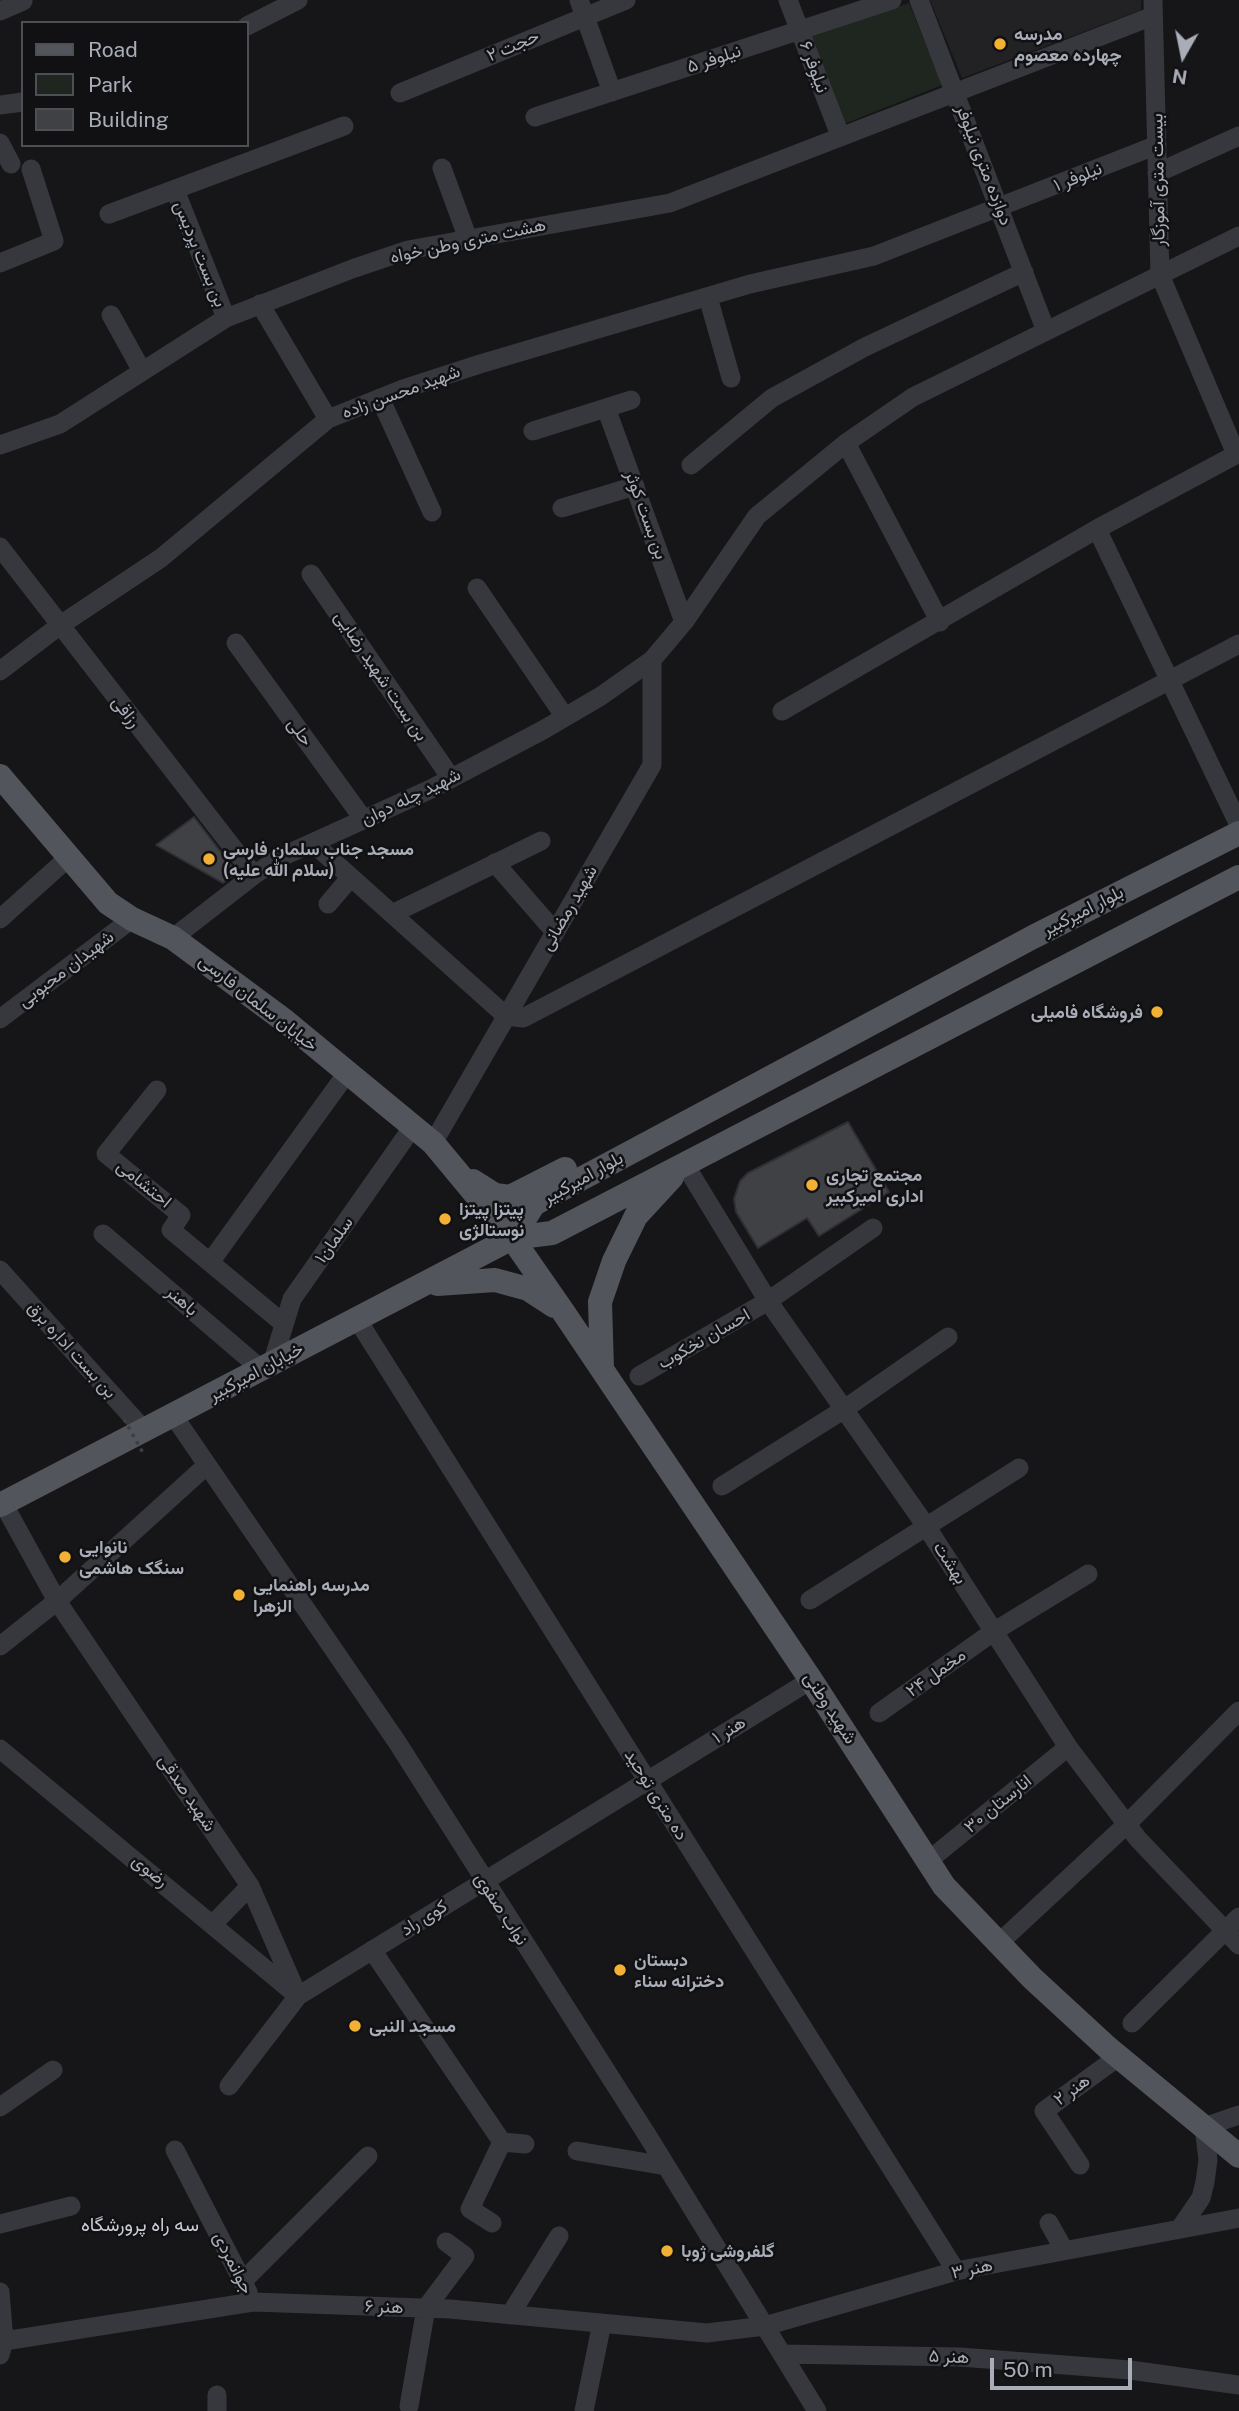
<!DOCTYPE html>
<meta charset="utf-8">
<style>
body{margin:0}
#map{position:relative;width:1239px;height:2411px;overflow:hidden;background:#161618;font-family:"Public Sans",sans-serif}
canvas{display:block}
.legend{position:absolute;left:21px;top:21px;width:228px;height:126px;box-sizing:border-box;background:#111113;border:2px solid #4d4f55;margin:0;padding:9px 12px;list-style:none;font-size:21px;color:#a8adb8}
.legend li{display:flex;align-items:center;gap:14px;height:35px}
.legend b{width:35px;border:2px solid #4d4f55}
.north{position:absolute;left:1148px;top:21px;width:70px;height:70px;-webkit-text-stroke:5px #111113;paint-order:stroke;rotate:189deg;font-size:19px;font-weight:700;line-height:28px;text-align:center;color:#a8adb8}
.north::after{content:'';display:block;margin:auto;width:24px;height:32px;background:#a8adb8;clip-path:polygon(50% 0,100% 100%,50% 72%,0 100%)}
.scale{position:absolute;left:990px;top:2358px;width:142px;height:32px;box-sizing:border-box;border:4px solid #a8adb8;border-top:0;padding-left:9px;font-size:21px;line-height:24px;white-space:nowrap;color:#a8adb8;-webkit-text-stroke:5px #111113;paint-order:stroke}
</style>
<div id="map">
<canvas width="1239" height="2411"></canvas>
<ul class="legend">
<li><b style="height:9px;background:#53555c"></b>Road</li>
<li><b style="height:19px;background:#1e261f"></b>Park</li>
<li><b style="height:19px;background:#404145"></b>Building</li>
</ul>
<div class="north">N</div>
<div class="scale">50 m</div>
</div>
<script>
const ctx = document.querySelector('canvas').getContext('2d');
ctx.lineJoin = 'round';
function fillPath(path, color) {
  ctx.fillStyle = color;
  ctx.fill(path, 'evenodd');
}
function toPath(rows) {
  const path = new Path2D();
  for (const r of rows) {
    path.moveTo(r[0], r[1]);
    for (let i = 2; i < r.length; i += 2) path.lineTo(r[i], r[i + 1]);
  }
  return path;
}
function strokePath(path, color, width, dash) {
  ctx.strokeStyle = color;
  ctx.lineWidth = width;
  ctx.lineCap = dash ? 'butt' : 'round';
  ctx.setLineDash(dash || []);
  ctx.stroke(path);
}
function drawText(font, color, halo, rows, align = 'center') {
  ctx.font = font + ' "Public Sans",Vazirmatn,sans-serif';
  ctx.lineWidth = 5;
  ctx.setLineDash([]);
  ctx.textBaseline = 'middle';
  ctx.strokeStyle = halo;
  ctx.fillStyle = color;
  for (const [text, x, y, turn = 0] of rows) {
    ctx.save();
    ctx.translate(x, y);
    ctx.rotate((+turn || 0) * Math.PI / 180);
    ctx.textAlign = isNaN(turn) ? turn : align;
    if (halo) ctx.strokeText(text, 0, 0);
    ctx.fillText(text, 0, 0);
    ctx.restore();
  }
}
fillPath(toPath([
 [930,0,1141,0,1141,10,962,78]
]), '#222225');
fillPath(toPath([
 [909,3,942,85,844,124,812,36]
]), '#1e261f');
const building = toPath([
 [194,817,237,873,223,883,156,845,194,817],
 [848,1122,889,1192,819,1236,807,1218,758,1248,736,1212,734,1199,740,1181,748,1173,848,1122]
]);
fillPath(building, '#404145');
strokePath(building, '#303034', 2);
strokePath(toPath([
 [579,0,612,92],
 [788,0,840,135],
 [919,0,1046,331],
 [1153,0,1160,275,1236,454],
 [0,11,23,1],
 [247,26,298,0],
 [400,93,626,0],
 [0,105,23,102],
 [535,117,892,0],
 [0,143,11,164],
 [442,168,468,239],
 [1157,173,1239,136],
 [175,190,226,318],
 [109,214,344,126],
 [0,263,54,241,31,169],
 [708,297,731,378],
 [260,304,328,419],
 [111,315,142,371],
 [380,398,432,512],
 [606,408,684,622],
 [533,431,631,400],
 [846,443,940,622],
 [0,445,60,424,226,318,352,269,408,250,670,203,1153,16],
 [691,465,772,398,865,347,1024,272],
 [562,508,635,486],
 [1097,529,1239,825],
 [0,547,254,875],
 [311,574,451,778],
 [477,588,565,717],
 [236,643,364,820],
 [0,671,59,626,161,558,328,419,403,389,480,364,750,284,874,256,1157,145],
 [782,711,1097,529,1239,453],
 [314,844,506,1016,523,1018,1239,644],
 [495,863,555,932],
 [328,904,351,877],
 [392,914,541,841],
 [0,919,69,857],
 [173,938,254,875,279,858,431,789,543,730,601,696,652,660,684,622,757,516,846,443,913,397,1239,236],
 [0,1019,132,919],
 [157,1090,106,1154,181,1215,171,1230,284,1324],
 [433,1143,652,765,652,660],
 [684,1163,768,1301,926,1526,1068,1747,1138,1839,1239,1945],
 [103,1234,261,1369],
 [211,1261,347,1073],
 [0,1270,144,1430],
 [357,1319,956,2271],
 [272,1364,292,1299,414,1125],
 [639,1376,768,1301,873,1228],
 [173,1415,397,1742,649,2138,817,2411],
 [722,1486,843,1410,948,1337],
 [3,1503,57,1601,250,1886,298,1996],
 [810,1600,1019,1468],
 [0,1646,57,1601,207,1465],
 [879,1713,993,1632,1088,1574],
 [0,1749,293,1992],
 [928,1861,1068,1747],
 [214,1923,250,1886],
 [999,1943,1126,1825,1239,1711],
 [372,1950,502,2142,470,2209,492,2223],
 [1132,2023,1239,1917],
 [229,2086,298,1996,811,1680],
 [0,2107,53,2070],
 [502,2142,525,2144],
 [175,2150,248,2292],
 [577,2151,666,2166],
 [1080,2165,1044,2111,1118,2057],
 [1049,2223,1064,2250],
 [0,2224,71,2206],
 [1181,2227,1201,2198,1205,2182,1208,2160,1204,2127,1239,2115],
 [243,2281,368,2156],
 [0,2292,4,2341,0,2355],
 [510,2315,559,2236],
 [4,2341,253,2302,450,2309,707,2333,765,2326,956,2271,1239,2218],
 [783,2354,960,2357,1130,2370,1239,2385],
 [217,2395,217,2411],
 [409,2406,426,2308,465,2256,446,2242],
 [584,2411,602,2323]
]), '#37383d', 19);
strokePath(toPath([
 [0,776,108,903,132,919,173,938,285,1021,433,1143,512,1238,564,1313,811,1680,944,1886,1032,1978,1108,2048,1239,2156],
 [473,1181,495,1195,510,1197,565,1169],
 [512,1238,534,1204,1033,937,1239,833],
 [437,1284,495,1280,528,1289,554,1306],
 [602,1368,600,1302,614,1261,636,1216,672,1177],
 [0,1505,512,1238,552,1233,1239,877]
]), '#53555c', 24);
strokePath(toPath([
 [124,1419,143,1453]
]), '#3d3f44', 3.5, [3.5, 5]);
for (const [x, y, r, color] of [
 [1000,44,7,"#f2b134"],
 [209,859,7,"#f2b134"],
 [1157,1012,7,"#f2b134"],
 [812,1185,7,"#f2b134"],
 [445,1219,7,"#f2b134"],
 [65,1557,7,"#f2b134"],
 [239,1595,7,"#f2b134"],
 [620,1970,7,"#f2b134"],
 [355,2026,7,"#f2b134"],
 [667,2251,7,"#f2b134"]
]) {
  const dot = new Path2D();
  dot.arc(x, y, r, 0, 2 * Math.PI);
  ctx.fillStyle = color;
  ctx.fill(dot);
  strokePath(dot, '#111113', 2.5);
}
drawText('bold 18px', '#a8adb8', '#111113', [
 ["مدرسه",1014,34],
 ["چهارده معصوم",1014,55],
 ["مسجد جناب سلمان فارسی",223,849],
 ["(سلام الله علیه)",223,870],
 ["فروشگاه فامیلی",1143,1012,"right"],
 ["مجتمع تجاری",826,1175],
 ["اداری امیرکبیر",826,1196],
 ["پیتزا پیتزا",459,1209],
 ["نوستالژی",459,1230],
 ["نانوایی",79,1547],
 ["سنگک هاشمی",79,1568],
 ["مدرسه راهنمایی",253,1585],
 ["الزهرا",253,1606],
 ["دبستان",634,1960],
 ["دخترانه سناء",634,1981],
 ["مسجد النبی",369,2026],
 ["گلفروشی ژوبا",681,2251]
], 'left');
drawText('18px', '#a8adb8', '#111113', [
 ["حجت ۲",513,46,-23],
 ["نیلوفر ۵",714,59,-18],
 ["نیلوفر ۶",814,67,70],
 ["دوازده متری نیلوفر",984,165,69],
 ["نیلوفر ۱",1078,177,-22],
 ["بیست متری آموزگار",1158,180,-91],
 ["هشت متری وطن خواه",468,241,-12],
 ["بن بست پردیس",200,254,68],
 ["شهید محسن زاده",401,392,-20],
 ["بن بست کوثر",646,515,70],
 ["بن بست شهید رضایی",381,676,56],
 ["رزاقی",126,712,52],
 ["حلی",300,732,54],
 ["شهید چله دوان",411,797,-26],
 ["شهید رمضانی",569,908,-60],
 ["بلوار امیرکبیر",1083,911,-27],
 ["شهیدان محبوبی",66,969,-37],
 ["خیابان سلمان فارسی",258,1003,38],
 ["بلوار امیرکبیر",583,1178,-29],
 ["احتشامی",144,1184,39],
 ["سلمان۱",334,1240,-55],
 ["باهنر",182,1301,41],
 ["احسان نخکوب",704,1339,-30],
 ["بن بست اداره برق",72,1350,48],
 ["خیابان امیرکبیر",256,1372,-28],
 ["بهشت",950,1563,57],
 ["مخمل ۲۴",936,1673,-36],
 ["شهید وطنی",830,1708,57],
 ["هنر ۱",729,1730,-32],
 ["شهید صدقی",187,1793,56],
 ["ده متری توحید",656,1795,58],
 ["انارستان ۳۰",998,1804,-39],
 ["رضوی",150,1871,39],
 ["نواب صفوی",501,1909,57],
 ["کوی راد",424,1918,-32],
 ["هنر ۲",1072,2090,-36],
 ["جوانمردی",233,2263,63],
 ["هنر ۳",972,2269,-12],
 ["هنر ۶",384,2307,2],
 ["هنر ۵",949,2357,2]
]);
drawText('19px', '#c9ccd4', '#111113', [
 ["سه راه پرورشگاه",140,2225]
]);
</script>
